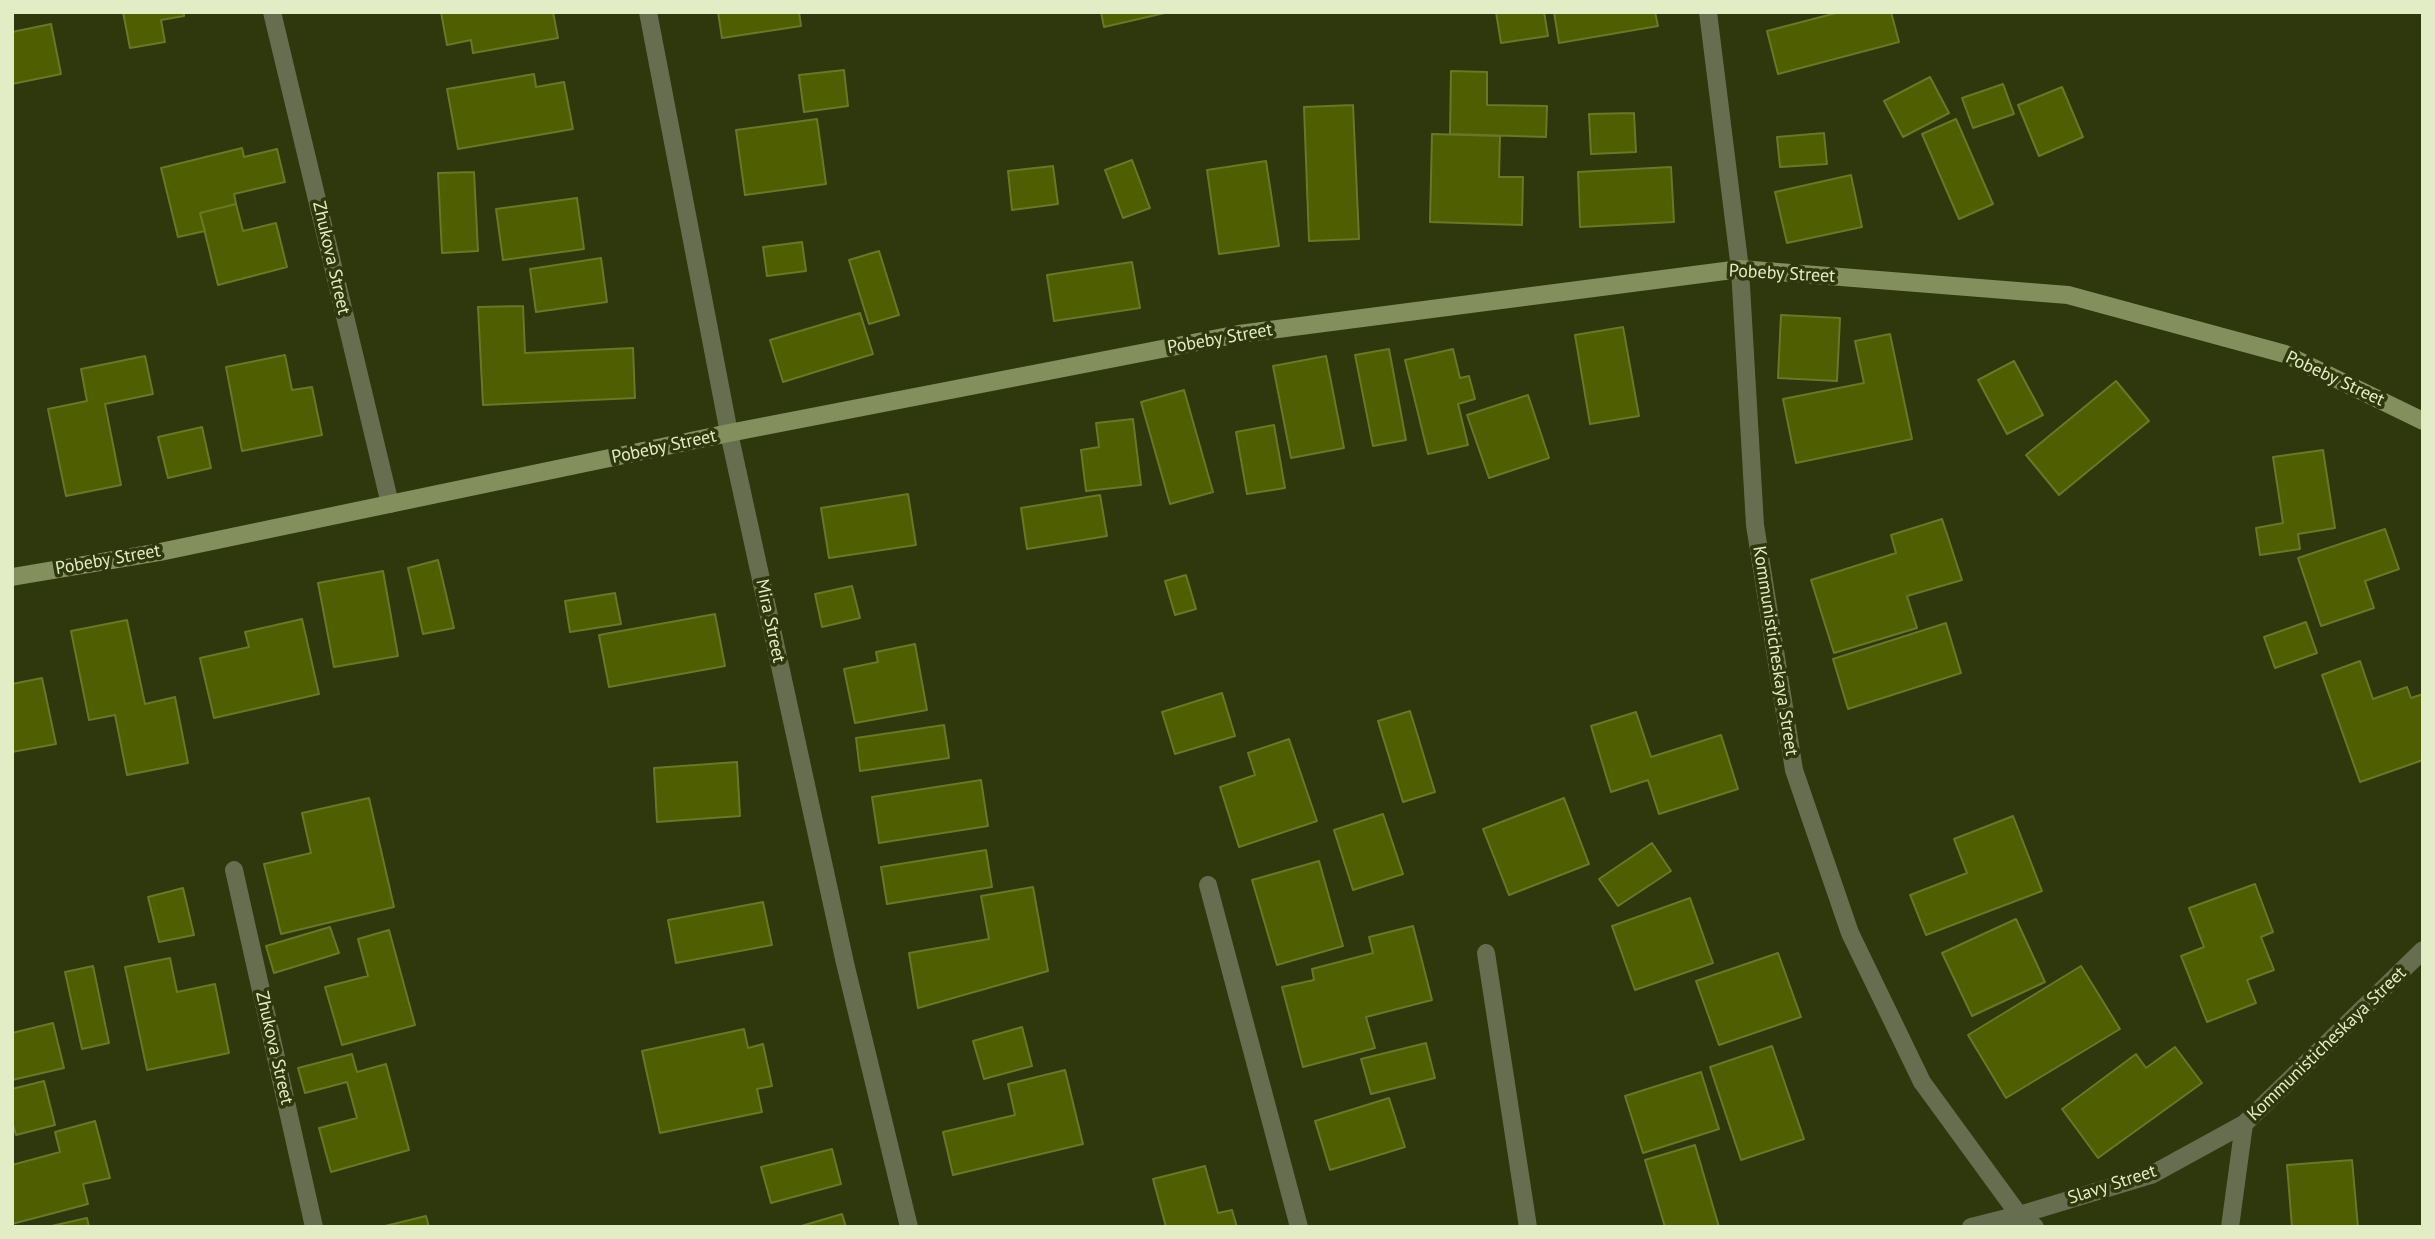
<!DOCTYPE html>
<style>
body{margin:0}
#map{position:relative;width:2435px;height:1239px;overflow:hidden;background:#2f370c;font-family:"PT Sans",sans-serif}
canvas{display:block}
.frame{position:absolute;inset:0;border:14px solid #e3edc5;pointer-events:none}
</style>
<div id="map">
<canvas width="2435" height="1239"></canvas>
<div class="frame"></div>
</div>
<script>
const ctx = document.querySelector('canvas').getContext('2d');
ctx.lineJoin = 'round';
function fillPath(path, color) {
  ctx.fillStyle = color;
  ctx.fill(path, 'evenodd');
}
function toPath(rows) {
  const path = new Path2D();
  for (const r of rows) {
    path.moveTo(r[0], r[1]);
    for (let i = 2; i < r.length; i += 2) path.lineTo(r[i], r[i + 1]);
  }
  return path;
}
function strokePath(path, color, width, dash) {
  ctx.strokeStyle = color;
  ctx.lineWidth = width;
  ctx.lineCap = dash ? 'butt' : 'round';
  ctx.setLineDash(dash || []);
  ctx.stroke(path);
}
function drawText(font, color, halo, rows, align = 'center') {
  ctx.font = font + ' "PT Sans",sans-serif';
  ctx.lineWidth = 7;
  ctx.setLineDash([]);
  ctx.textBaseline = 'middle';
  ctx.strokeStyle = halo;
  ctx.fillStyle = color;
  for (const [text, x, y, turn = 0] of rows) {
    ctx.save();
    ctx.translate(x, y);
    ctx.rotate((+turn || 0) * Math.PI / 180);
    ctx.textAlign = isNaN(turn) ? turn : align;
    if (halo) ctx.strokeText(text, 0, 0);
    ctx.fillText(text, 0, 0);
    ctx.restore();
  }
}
const building = toPath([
 [123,12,184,12,184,16,161,20,165,42,130,48,123,12],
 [441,12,553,12,558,38,473,53,471,40,447,45,441,12],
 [718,12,799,12,801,26,722,38,718,12],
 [1101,12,1169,12,1104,27,1101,12],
 [1496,12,1544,12,1548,36,1501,43,1496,12],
 [1554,12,1655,12,1658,26,1559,43,1554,12],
 [1840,12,1891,12,1899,42,1778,74,1767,31,1840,12],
 [51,24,61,74,12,84,12,32,51,24],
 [844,70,848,106,804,112,799,75,844,70],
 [1451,71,1487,72,1487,105,1547,106,1546,137,1450,134,1451,71],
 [534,74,536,87,564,82,573,129,458,149,447,89,534,74],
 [1930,77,1949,113,1903,137,1884,101,1930,77],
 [2003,84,2014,114,1973,128,1962,98,2003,84],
 [2062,87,2083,137,2039,156,2018,105,2062,87],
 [1353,105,1359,239,1309,241,1304,107,1353,105],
 [1634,113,1636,152,1591,154,1589,114,1634,113],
 [817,119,826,184,745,195,736,130,817,119],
 [1956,119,1993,204,1959,219,1922,134,1956,119],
 [1824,133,1827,164,1780,167,1777,137,1824,133],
 [1432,134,1500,136,1499,177,1523,177,1522,225,1430,222,1432,134],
 [242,148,244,157,277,149,285,182,234,194,236,204,200,213,205,231,178,237,161,168,242,148],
 [1132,160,1150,208,1123,218,1105,170,1132,160],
 [1266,161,1279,246,1219,254,1207,170,1266,161],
 [1053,166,1058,204,1012,210,1008,171,1053,166],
 [1671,167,1674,222,1580,227,1578,172,1671,167],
 [474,172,478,251,442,253,438,173,474,172],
 [1851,175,1862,227,1787,243,1775,192,1851,175],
 [577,198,584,249,503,260,496,209,577,198],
 [236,204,243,231,276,223,287,267,218,285,200,213,236,204],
 [802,242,806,271,767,276,763,247,802,242],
 [879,251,899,315,869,324,849,260,879,251],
 [601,258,607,302,536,312,530,269,601,258],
 [1132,262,1140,308,1054,321,1047,275,1132,262],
 [523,306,525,353,633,348,635,398,483,405,478,307,523,306],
 [860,313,873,354,783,382,770,340,860,313],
 [1781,315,1840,318,1837,381,1778,378,1781,315],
 [1623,327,1639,416,1590,424,1575,335,1623,327],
 [1890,334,1912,439,1796,463,1783,399,1864,383,1855,341,1890,334],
 [1389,349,1406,440,1373,446,1355,355,1389,349],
 [1453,349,1460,378,1469,376,1475,399,1458,404,1468,445,1428,454,1405,360,1453,349],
 [285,355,292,390,312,387,322,435,242,451,226,367,285,355],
 [145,356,153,394,105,404,121,485,66,496,48,409,87,401,81,369,145,356],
 [1326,356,1344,448,1291,458,1273,366,1326,356],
 [2014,361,2043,415,2007,434,1978,380,2014,361],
 [2116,381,2149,421,2059,495,2026,455,2116,381],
 [1184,390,1213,492,1170,504,1141,402,1184,390],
 [1528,395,1549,458,1489,478,1467,415,1528,395],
 [1133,419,1141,485,1086,491,1081,450,1099,447,1096,423,1133,419],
 [1274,425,1285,488,1247,494,1236,432,1274,425],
 [202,427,211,468,168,478,158,437,202,427],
 [2323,450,2335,528,2298,534,2300,549,2260,555,2256,528,2283,523,2273,457,2323,450],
 [908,494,916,545,829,558,821,508,908,494],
 [1100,495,1107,536,1027,549,1021,508,1100,495],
 [1942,519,1962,580,1907,596,1917,628,1834,653,1811,580,1896,553,1891,535,1942,519],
 [2385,529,2399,569,2365,581,2374,608,2321,626,2298,558,2385,529],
 [438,560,454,628,423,634,408,568,438,560],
 [383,571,398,656,334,667,318,583,383,571],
 [1186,575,1196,609,1175,615,1165,581,1186,575],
 [852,586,860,618,822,627,815,594,852,586],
 [615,593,621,624,570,632,565,601,615,593],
 [715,614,725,666,609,687,599,635,715,614],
 [302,619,319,694,214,718,200,658,249,647,245,632,302,619],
 [127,620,145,704,175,697,188,763,127,775,115,715,89,720,71,631,127,620],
 [2306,622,2317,653,2275,668,2264,637,2306,622],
 [1946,623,1961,673,1848,709,1833,659,1946,623],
 [915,644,927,710,855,723,844,669,878,662,876,652,915,644],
 [2360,661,2373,699,2407,687,2411,698,2423,694,2423,760,2360,782,2322,675,2360,661],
 [42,678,56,744,12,752,12,684,42,678],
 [1222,693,1235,736,1175,754,1162,712,1222,693],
 [1410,711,1435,792,1403,802,1378,721,1410,711],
 [1636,712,1651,757,1721,735,1738,789,1659,814,1648,780,1611,792,1591,726,1636,712],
 [944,725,949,758,860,771,856,738,944,725],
 [1289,739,1317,821,1239,847,1220,787,1255,775,1248,753,1289,739],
 [737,762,740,816,657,822,654,768,737,762],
 [981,780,988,826,879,843,872,797,981,780],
 [369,798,394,907,281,934,264,864,311,853,302,813,369,798],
 [1564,798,1589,864,1509,895,1483,829,1564,798],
 [1383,814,1403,874,1353,890,1334,830,1383,814],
 [2013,816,2042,891,1926,935,1910,895,1967,873,1954,839,2013,816],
 [1652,843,1671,871,1618,906,1599,879,1652,843],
 [986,850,992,887,887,904,881,867,986,850],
 [1319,861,1343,946,1277,965,1252,880,1319,861],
 [2255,884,2273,932,2261,937,2274,970,2247,980,2256,1003,2207,1022,2181,956,2204,947,2189,908,2255,884],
 [1033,887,1048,971,918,1008,909,953,989,939,981,896,1033,887],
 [183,888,194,935,159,942,148,897,183,888],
 [1690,898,1713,963,1635,990,1612,926,1690,898],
 [763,902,772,945,676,963,668,920,763,902],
 [2016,919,2045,982,1972,1016,1942,953,2016,919],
 [1413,926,1432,1000,1366,1017,1375,1048,1303,1067,1282,987,1314,980,1312,969,1373,953,1369,937,1413,926],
 [330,927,339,953,274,973,266,946,330,927],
 [389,930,415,1025,342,1045,325,987,368,976,358,939,389,930],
 [1778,953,1801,1017,1719,1045,1696,981,1778,953],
 [170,958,177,992,215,984,229,1053,147,1070,125,967,170,958],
 [93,966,109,1043,82,1049,65,972,93,966],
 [2081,966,2120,1029,2006,1098,1968,1035,2081,966],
 [53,1023,64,1068,12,1080,12,1033,53,1023],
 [1022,1027,1032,1066,984,1079,973,1041,1022,1027],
 [744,1029,748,1048,763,1044,772,1086,757,1089,762,1112,660,1133,642,1051,744,1029],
 [1426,1043,1435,1078,1371,1094,1361,1059,1426,1043],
 [1772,1046,1804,1139,1741,1160,1710,1067,1772,1046],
 [2175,1047,2202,1083,2098,1158,2062,1109,2136,1054,2146,1068,2175,1047],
 [352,1054,357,1072,386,1064,409,1150,331,1172,319,1128,357,1118,347,1082,305,1093,298,1068,352,1054],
 [1065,1070,1083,1144,953,1175,943,1132,1015,1115,1008,1084,1065,1070],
 [1701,1072,1719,1129,1643,1153,1625,1096,1701,1072],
 [44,1081,55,1125,16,1135,12,1121,12,1089,44,1081],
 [1389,1098,1405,1147,1330,1170,1315,1121,1389,1098],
 [95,1121,110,1178,83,1184,88,1204,12,1224,12,1165,60,1152,55,1132,95,1121],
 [1695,1145,1719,1227,1665,1227,1645,1160,1695,1145],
 [832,1149,841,1184,771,1203,761,1167,832,1149],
 [2352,1160,2358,1227,2292,1227,2287,1165,2352,1160],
 [1205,1166,1218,1213,1232,1210,1237,1227,1166,1227,1153,1179,1205,1166],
 [842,1214,846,1227,798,1227,842,1214],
 [426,1216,429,1227,381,1227,426,1216],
 [87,1218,89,1227,47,1227,87,1218]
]);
fillPath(building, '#4f5e00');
strokePath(building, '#687826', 2);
strokePath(toPath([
 [1208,885,1299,1227],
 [1486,953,1528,1227]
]), '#666e4f', 18);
strokePath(toPath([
 [272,12,390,504],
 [648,12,729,433,845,963,909,1227],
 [1708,12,1740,269,1755,525,1794,770,1850,933,1922,1082,2019,1215,2035,1227],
 [234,870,314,1227],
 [1971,1227,2019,1215,2151,1175,2244,1124],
 [2230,1227,2244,1124,2423,950]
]), '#666e4f', 18);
strokePath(toPath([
 [12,577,160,552,729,433,1239,334,1740,269,2068,295,2285,354,2423,421]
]), '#838f5c', 18);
drawText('18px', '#e3edc5', '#2f370c', [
 ["Zhukova Street",331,258,77],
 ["Pobeby Street",1782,274,3],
 ["Pobeby Street",1220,339,-10],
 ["Pobeby Street",2335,379,25],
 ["Pobeby Street",664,447,-12],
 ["Pobeby Street",108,560,-10],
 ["Mira Street",770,621,78],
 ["Kommunisticheskaya Street",1775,651,81],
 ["Kommunisticheskaya Street",2327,1044,-44],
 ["Zhukova Street",274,1048,77],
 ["Slavy Street",2112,1185,-18]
]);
</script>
